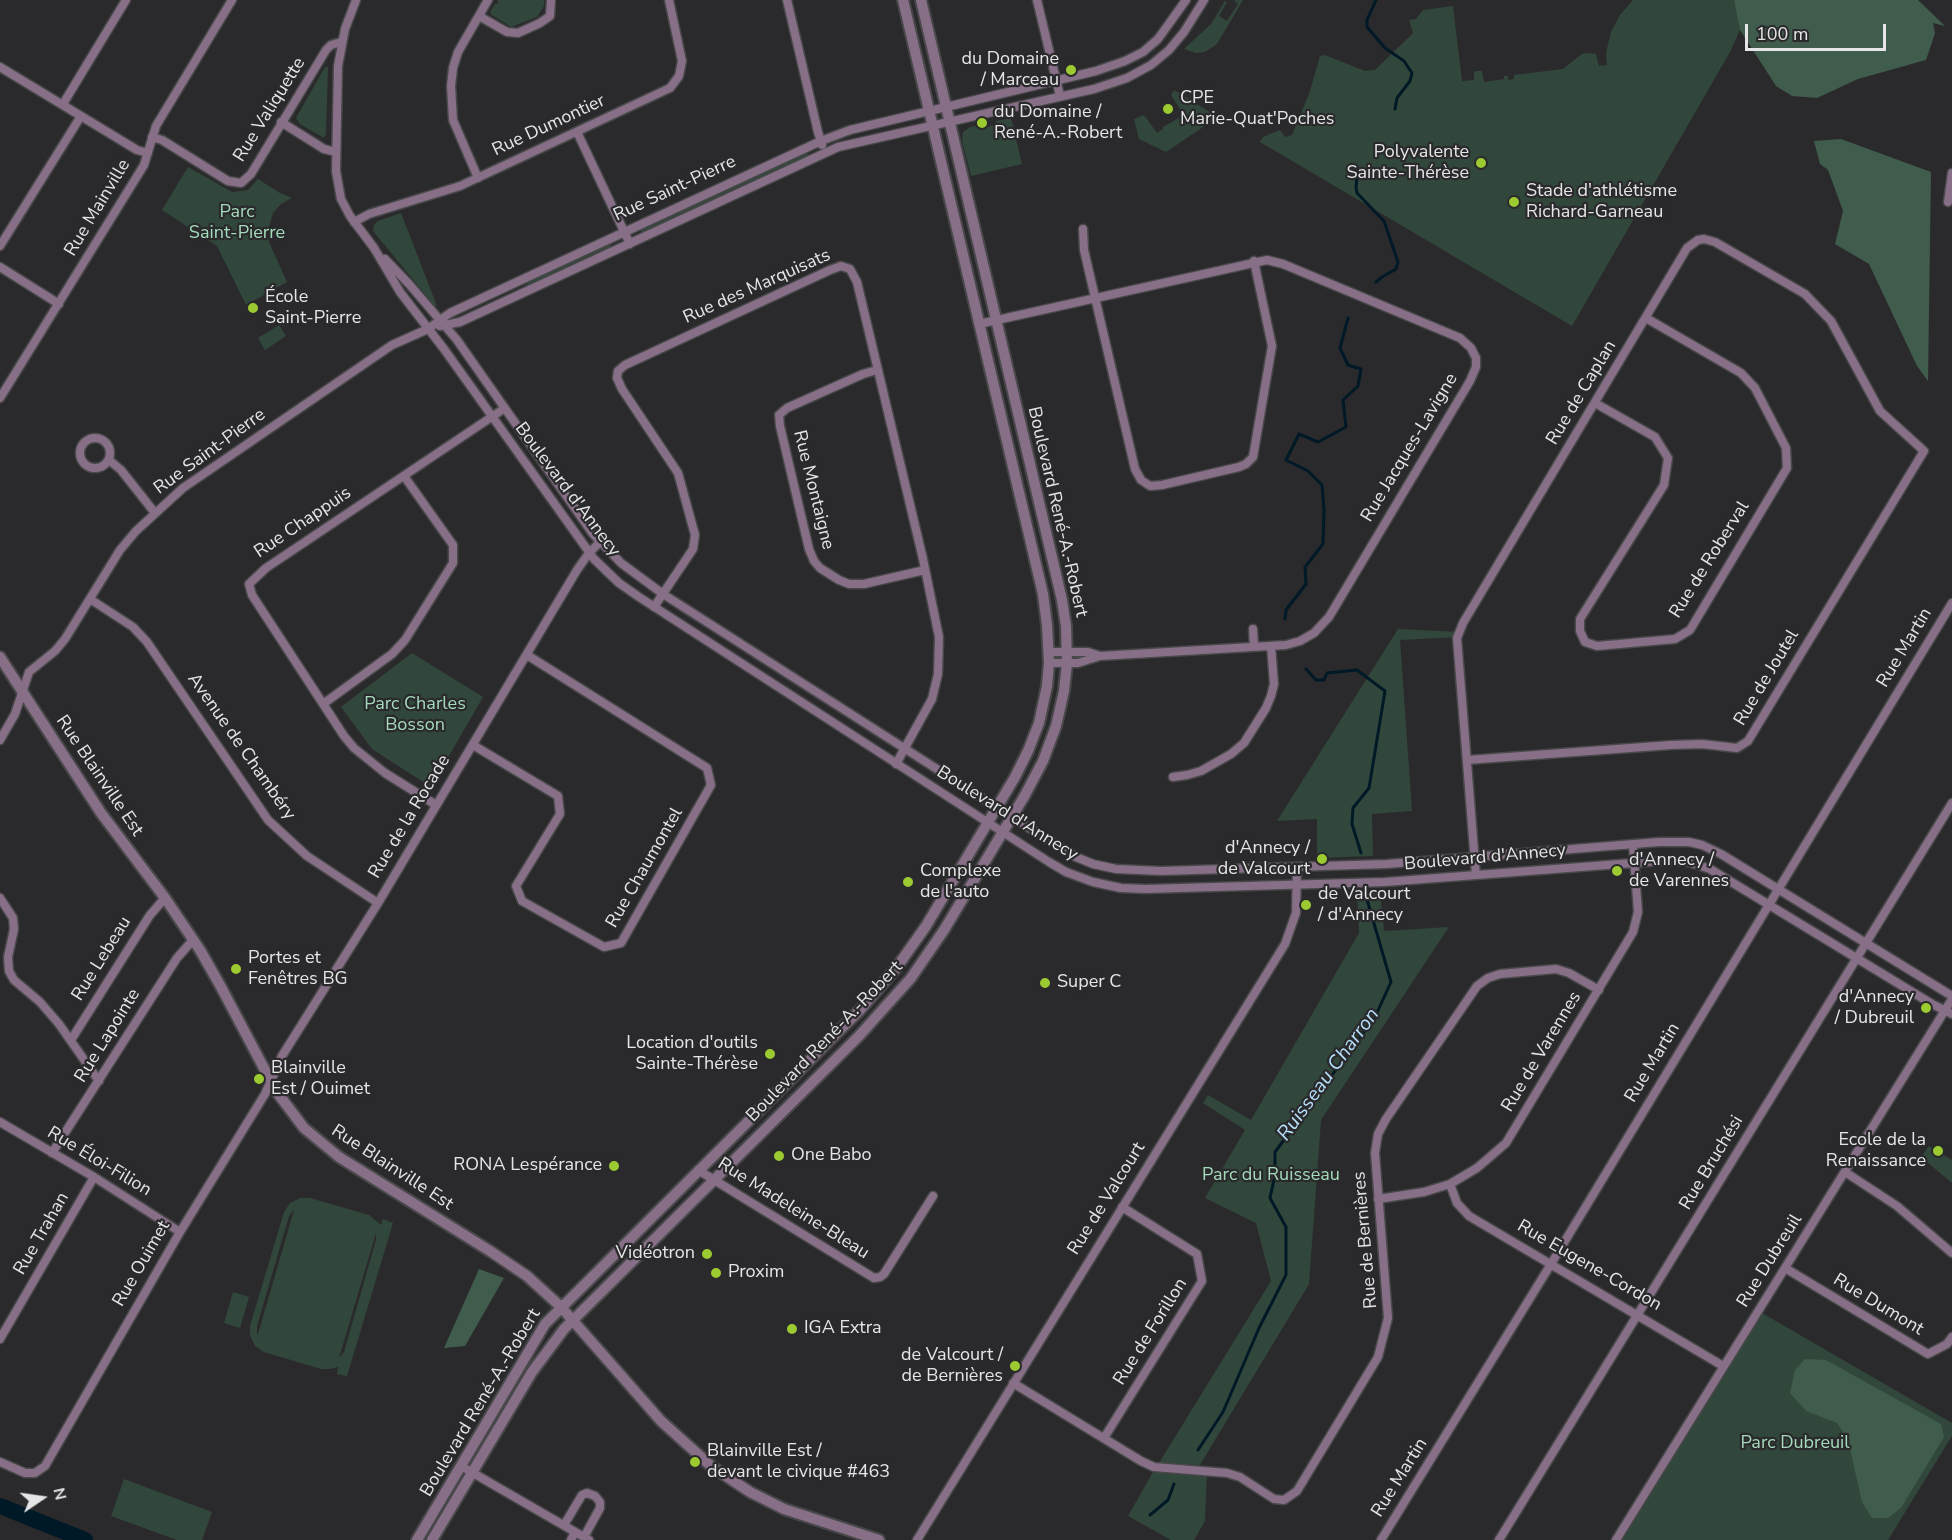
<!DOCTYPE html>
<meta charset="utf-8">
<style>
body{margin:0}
#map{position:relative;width:1952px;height:1540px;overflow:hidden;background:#2a2a2c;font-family:"Nunito Sans",sans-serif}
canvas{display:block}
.north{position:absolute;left:12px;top:1468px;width:60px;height:60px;-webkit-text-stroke:4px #2a2a2c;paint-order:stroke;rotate:77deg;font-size:16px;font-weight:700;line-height:24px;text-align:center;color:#e5e5e7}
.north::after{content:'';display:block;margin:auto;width:21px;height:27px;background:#e5e5e7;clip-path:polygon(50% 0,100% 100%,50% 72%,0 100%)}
.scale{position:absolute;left:1745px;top:24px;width:141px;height:27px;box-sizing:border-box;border:3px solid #e5e5e7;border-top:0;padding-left:8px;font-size:18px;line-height:21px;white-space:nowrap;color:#e5e5e7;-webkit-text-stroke:4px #2a2a2c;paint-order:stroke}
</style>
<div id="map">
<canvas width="1952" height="1540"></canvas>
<div class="north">N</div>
<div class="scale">100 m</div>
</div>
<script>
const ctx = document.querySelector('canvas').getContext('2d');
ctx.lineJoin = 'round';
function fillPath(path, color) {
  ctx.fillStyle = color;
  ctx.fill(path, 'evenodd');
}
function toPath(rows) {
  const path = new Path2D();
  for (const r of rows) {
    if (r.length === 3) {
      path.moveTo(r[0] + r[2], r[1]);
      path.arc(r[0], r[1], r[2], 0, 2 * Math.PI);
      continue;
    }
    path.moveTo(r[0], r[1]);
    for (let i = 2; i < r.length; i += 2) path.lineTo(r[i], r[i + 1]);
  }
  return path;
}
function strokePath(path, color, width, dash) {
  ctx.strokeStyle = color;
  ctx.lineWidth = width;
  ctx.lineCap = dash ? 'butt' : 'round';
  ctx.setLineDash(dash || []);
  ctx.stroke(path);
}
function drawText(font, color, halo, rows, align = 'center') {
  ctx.font = font + ' "Nunito Sans",sans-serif';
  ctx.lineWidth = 4.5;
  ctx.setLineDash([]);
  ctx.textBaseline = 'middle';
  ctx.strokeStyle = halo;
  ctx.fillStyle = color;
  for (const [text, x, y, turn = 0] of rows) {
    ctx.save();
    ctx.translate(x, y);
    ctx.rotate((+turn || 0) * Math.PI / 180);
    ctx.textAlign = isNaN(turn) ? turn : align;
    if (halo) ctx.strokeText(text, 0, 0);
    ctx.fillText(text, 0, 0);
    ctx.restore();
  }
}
fillPath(toPath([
 [498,0,544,0,544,6,537,17,511,27,492,15,490,12,496,3,498,4],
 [1234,0,1243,0,1217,44,1205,52,1196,53,1184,49,1211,24,1225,1,1227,2,1219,16,1227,21,1238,4],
 [1633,0,1734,0,1740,30,1730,52,1572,326,1260,142,1263,137,1280,130,1285,137,1292,135,1309,94,1320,56,1325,55,1365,71,1375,70,1413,33,1409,20,1416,19,1423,10,1453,6,1462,81,1474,80,1474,72,1477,71,1482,71,1484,82,1504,79,1504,76,1508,76,1508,80,1514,79,1514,75,1563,69,1582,54,1587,53,1596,54,1599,66,1607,65,1606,53,1611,32,1620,15],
 [325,67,328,67,328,69,326,134,324,138,300,124,296,118],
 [1174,90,1218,117,1166,152,1139,139,1134,119,1144,115,1157,133,1163,129,1163,127,1184,115,1171,95],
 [1011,118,1022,164,971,176,962,140,963,132,970,127,985,124,986,127,996,125,996,121],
 [807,151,810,157,643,234,640,229],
 [188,167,232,192,248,190,258,179,280,193,292,198,281,204,273,213,267,233,269,242,287,282,246,305,217,246,162,210],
 [401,213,437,306,434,305,373,231,374,225,378,221],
 [610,243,612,248,517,292,534,278],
 [279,325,286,336,265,350,258,338],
 [1398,629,1460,632,1460,637,1400,640,1412,811,1372,814,1373,856,1317,858,1317,819,1277,821],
 [412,653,483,697,431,787,372,749,341,707],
 [1380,891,1384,931,1449,927,1321,1120,1309,1284,1200,1465,1159,1463,1271,1281,1256,1223,1205,1198,1245,1130,1203,1103,1208,1095,1251,1120,1359,933,1357,892],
 [1929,1146,1952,1160,1952,1183,1921,1157],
 [300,1198,310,1198,369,1215,381,1225,383,1219,393,1223,347,1376,337,1374,338,1367,330,1369,321,1369,264,1352,255,1346,250,1335,250,1326,284,1212,290,1203],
 [294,1210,258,1334,257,1334,257,1326,289,1216],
 [376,1233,376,1240,344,1352,339,1358],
 [233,1292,249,1297,240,1328,224,1323],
 [1762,1313,1952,1423,1952,1436,1888,1540,1622,1540],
 [1153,1472,1207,1475,1205,1521,1194,1540,1171,1540,1128,1516],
 [124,1479,212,1512,202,1540,177,1540,111,1516]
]), '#32473b');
fillPath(toPath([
 [1734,0,1918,0,1945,26,1933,23,1935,33,1926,60,1858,79,1817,98,1792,96,1776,86,1740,30],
 [1841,139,1931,172,1928,381,1917,366,1869,264,1835,244,1843,211,1828,170,1820,164,1814,141],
 [479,1269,504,1278,465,1346,444,1348],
 [1805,1359,1826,1360,1941,1424,1944,1437,1901,1508,1888,1518,1872,1518,1862,1502,1848,1440,1837,1423,1806,1411,1790,1393,1795,1370]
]), '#405c4c');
strokePath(toPath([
 [1376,0,1367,20,1367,27,1385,48,1404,61,1412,73,1410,81,1397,98,1395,109],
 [1357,177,1356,187,1357,193,1384,221,1398,262,1396,269,1382,277,1376,282],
 [1285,619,1286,610,1306,584,1305,567,1323,544,1324,510,1322,485,1308,471,1286,460,1299,434,1318,442,1346,427,1343,400,1358,386,1361,369,1348,365,1340,348,1348,318],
 [1306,669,1316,680,1324,680,1327,673,1357,670,1385,691,1369,788,1353,808,1352,824,1361,853],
 [1198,1450,1223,1412,1259,1328,1286,1275,1286,1227,1270,1198,1275,1175,1275,1152,1375,1017,1391,982,1366,896],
 [1150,1515,1168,1500,1174,1484]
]), '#001927', 3);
strokePath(toPath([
 [0,1506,85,1540]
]), '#001927', 16);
const minor = toPath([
 [356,0,345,29,338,66,336,171,341,199,350,216,374,248,400,292,444,349,594,559,619,583,639,597,1049,862,1066,872,1093,882,1121,888,1146,889,1385,882,1659,861,1685,861,1710,869,1932,1004,1952,1014],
 [787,0,818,132,822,145],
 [1037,0,1060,96],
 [479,16,507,32,518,33,540,23,550,16,551,0],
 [0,67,137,150,148,153],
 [63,104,126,0],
 [281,122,324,149,336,152],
 [577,132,630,244],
 [152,137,162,140,228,181,241,183,251,174,326,50,331,45,341,42],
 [478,178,453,120,451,86,453,68,458,52,488,0],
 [1948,202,1952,173],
 [354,222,369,214,460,186,670,88,679,76,682,61,669,0],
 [1083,229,1084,250,1135,469,1141,480,1150,486,1162,485,1239,467,1246,464,1253,457,1272,346,1254,261],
 [0,246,81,116],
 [385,259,409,284,457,340,593,534,621,563,663,594,1026,826,1076,857,1093,864,1116,869,1161,871,1387,864,1659,842,1689,842,1702,845,1721,854,1952,996],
 [0,267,59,304],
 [979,324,1267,260,1283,264,1460,338,1471,348,1476,358,1476,367,1470,381,1329,617,1314,633,1300,641,1286,645,1100,656,1078,663,1049,663],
 [440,326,460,322,838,147,1094,89,1127,78,1151,65,1169,50,1184,32,1204,0],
 [877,370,863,374,787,408,779,415,780,426,809,549,814,561,820,568,839,580,849,584,864,584,925,570],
 [0,398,144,165,156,126,232,0],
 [1595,403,1655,437,1668,458,1664,485,1580,619,1580,631,1585,642,1597,646,1675,639,1690,630,1787,468,1786,448,1755,388,1741,373,1646,318],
 [95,453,15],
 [109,460,121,470,155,513],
 [90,599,133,627,147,642,268,820,307,856,378,903],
 [654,607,693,549,695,535,678,473,622,389,617,378,618,371,625,365,830,270,841,266,850,269,857,282,923,559,939,637,938,674,932,699,896,764],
 [1253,629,1254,647],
 [1049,652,1088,652,1100,656],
 [323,704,392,654,405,640,453,563,453,545,404,476],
 [0,740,15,714,29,672,55,651,65,639,120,550,136,531,183,488,392,345,428,329,450,313,821,141,850,130,1096,71,1125,61,1143,52,1158,39,1186,0],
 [473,745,558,796,560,814,516,886,522,901,604,947,621,943,711,785,707,768,527,655],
 [1467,760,1671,745,1702,744,1737,748,1748,741,1924,451,1880,411,1831,321,1805,294,1715,242,1704,239,1698,240,1687,248,1463,623,1457,638,1476,875],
 [1173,777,1187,775,1201,771,1231,754,1244,743,1266,708,1271,696,1274,684,1271,646],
 [436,805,385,773,354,748,344,736,252,595,249,584,266,568,505,408],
 [0,898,13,918,14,929,8,957,9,971,14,980,40,1002,59,1024,99,1081],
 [71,1040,150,915,165,898],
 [0,1122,94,1177,180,1232],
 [52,1153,177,958,193,940],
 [698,1170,874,1278,880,1277,884,1274,933,1196],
 [1845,1172,1897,1206,1952,1253],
 [1450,1184,1457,1203,1469,1216,1723,1366],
 [1378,1199,1424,1192,1450,1184,1477,1168,1506,1143,1633,932,1638,912,1633,844],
 [1785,1268,1928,1354,1947,1344,1952,1337],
 [0,1339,94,1177],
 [1013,1383,1141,1461,1154,1467,1227,1473,1240,1477,1274,1499,1284,1500,1297,1491,1378,1357,1388,1318,1375,1153,1378,1134,1386,1119,1477,986,1488,978,1500,974,1556,969,1569,973,1599,990],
 [1104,1438,1202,1281,1197,1254,1122,1207],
 [0,1462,25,1473,35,1473,45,1466,180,1232,265,1094,282,1056,378,903,577,570,589,553,600,542],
 [461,1466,589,1540],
 [564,1525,582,1495,587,1493,595,1496,600,1502,600,1508,584,1537],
 [571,1540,575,1532],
 [917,1540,1285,944,1296,913,1297,867],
 [1381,1540,1551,1264,1952,603],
 [1499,1540,1952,803],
 [1616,1540,1952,999]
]);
const tertiary = toPath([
 [0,657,101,813,165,898,200,950,221,987,276,1091,304,1128,339,1157,490,1251,527,1276,561,1307,661,1421,711,1466,750,1492,784,1509,879,1540],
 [417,1540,545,1324,860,1010,897,967,926,926,1015,777,1028,751,1039,723,1047,686,1049,663,1047,625,1043,594,903,0],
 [432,1540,532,1372,564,1329,859,1036,911,978,944,930,1025,795,1043,761,1056,726,1064,691,1067,663,1066,626,1062,600,921,0]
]);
strokePath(minor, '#48484a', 11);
strokePath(tertiary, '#48484a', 14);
strokePath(minor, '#876f87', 8);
strokePath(tertiary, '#876f87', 10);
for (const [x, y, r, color] of [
 [1071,70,6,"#9cca31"],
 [1168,109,6,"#9cca31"],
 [982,123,6,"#9cca31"],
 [1481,163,6,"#9cca31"],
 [1514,202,6,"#9cca31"],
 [253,308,6,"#9cca31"],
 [1322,859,6,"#9cca31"],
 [1617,871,6,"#9cca31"],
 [908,882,6,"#9cca31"],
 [1306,905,6,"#9cca31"],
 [236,969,6,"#9cca31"],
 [1045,983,6,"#9cca31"],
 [1926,1008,6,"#9cca31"],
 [770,1054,6,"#9cca31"],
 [259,1079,6,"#9cca31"],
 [1938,1151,6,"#9cca31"],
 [779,1156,6,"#9cca31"],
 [614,1166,6,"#9cca31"],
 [707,1254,6,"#9cca31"],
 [716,1273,6,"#9cca31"],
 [792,1329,6,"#9cca31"],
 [1015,1366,6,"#9cca31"],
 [695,1462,6,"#9cca31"]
]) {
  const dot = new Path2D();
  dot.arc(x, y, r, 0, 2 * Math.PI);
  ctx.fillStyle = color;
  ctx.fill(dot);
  strokePath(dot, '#2a2a2c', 2);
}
drawText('18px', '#e5e5e7', '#2a2a2c', [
 ["du Domaine",1059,60,"right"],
 ["/ Marceau",1059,81,"right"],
 ["CPE",1180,99],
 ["Marie-Quat'Poches",1180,120],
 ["du Domaine /",994,113],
 ["René-A.-Robert",994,134],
 ["Polyvalente",1469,153,"right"],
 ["Sainte-Thérèse",1469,174,"right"],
 ["Stade d'athlétisme",1526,192],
 ["Richard-Garneau",1526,213],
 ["École",265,298],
 ["Saint-Pierre",265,319],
 ["d'Annecy /",1310,849,"right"],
 ["de Valcourt",1310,870,"right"],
 ["d'Annecy /",1629,861],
 ["de Varennes",1629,882],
 ["Complexe",920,872],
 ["de l'auto",920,893],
 ["de Valcourt",1318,895],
 ["/ d'Annecy",1318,916],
 ["Portes et",248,959],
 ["Fenêtres BG",248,980],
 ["Super C",1057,983],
 ["d'Annecy",1914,998,"right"],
 ["/ Dubreuil",1914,1019,"right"],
 ["Location d'outils",758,1044,"right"],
 ["Sainte-Thérèse",758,1065,"right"],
 ["Blainville",271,1069],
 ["Est / Ouimet",271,1090],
 ["Ecole de la",1926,1141,"right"],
 ["Renaissance",1926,1162,"right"],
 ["One Babo",791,1156],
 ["RONA Lespérance",602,1166,"right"],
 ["Vidéotron",695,1254,"right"],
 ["Proxim",728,1273],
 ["IGA Extra",804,1329],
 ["de Valcourt /",1003,1356,"right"],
 ["de Bernières",1003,1377,"right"],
 ["Blainville Est /",707,1452],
 ["devant le civique #463",707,1473]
], 'left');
drawText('18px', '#e5e5e7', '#2a2a2c', [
 ["Rue Valiquette",270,110,-58],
 ["Rue Dumontier",549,126,-25],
 ["Rue Saint-Pierre",675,189,-25],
 ["Rue Mainville",98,208,-59],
 ["Rue des Marquisats",757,287,-24],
 ["Rue de Caplan",1582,393,-59],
 ["Rue Jacques-Lavigne",1410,448,-59],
 ["Rue Saint-Pierre",210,452,-36],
 ["Boulevard d'Annecy",567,490,53],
 ["Rue Montaigne",813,490,76],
 ["Boulevard René-A.-Robert",1057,512,77],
 ["Rue Chappuis",303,523,-34],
 ["Rue de Roberval",1710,560,-58],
 ["Rue Martin",1905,648,-59],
 ["Rue de Joutel",1767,678,-59],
 ["Avenue de Chambéry",241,747,55],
 ["Rue Blainville Est",99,776,56],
 ["Boulevard d'Annecy",1007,814,32],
 ["Rue de la Rocade",410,817,-59],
 ["Boulevard d'Annecy",1485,858,-5],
 ["Rue Chaumontel",645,868,-60],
 ["Rue Lebeau",102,959,-58],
 ["Rue Lapointe",108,1036,-58],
 ["Boulevard René-A.-Robert",825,1042,-46],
 ["Rue de Varennes",1542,1052,-59],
 ["Rue Martin",1653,1063,-59],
 ["Rue Éloi-Filion",99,1162,31],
 ["Rue Bruchési",1712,1163,-59],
 ["Rue Blainville Est",392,1168,33],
 ["Rue de Valcourt",1107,1199,-58],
 ["Rue Madeleine-Bleau",793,1209,32],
 ["Rue Trahan",42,1234,-60],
 ["Rue de Bernières",1366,1240,-95],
 ["Rue Dubreuil",1770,1261,-58],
 ["Rue Ouimet",142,1264,-60],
 ["Rue Eugene-Cordon",1589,1266,30],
 ["Rue Dumont",1878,1305,31],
 ["Rue de Forillon",1151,1332,-58],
 ["Boulevard René-A.-Robert",481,1403,-59],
 ["Rue Martin",1400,1478,-58]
]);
drawText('18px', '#a4dbbb', '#2a2a2c', [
 ["Parc",237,213],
 ["Saint-Pierre",237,234],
 ["Parc Charles",415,705],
 ["Bosson",415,726],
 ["Parc du Ruisseau",1271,1176],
 ["Parc Dubreuil",1795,1444]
]);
drawText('italic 20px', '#b4defa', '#2a2a2c', [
 ["Ruisseau Charron",1329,1075,-54]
]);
</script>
